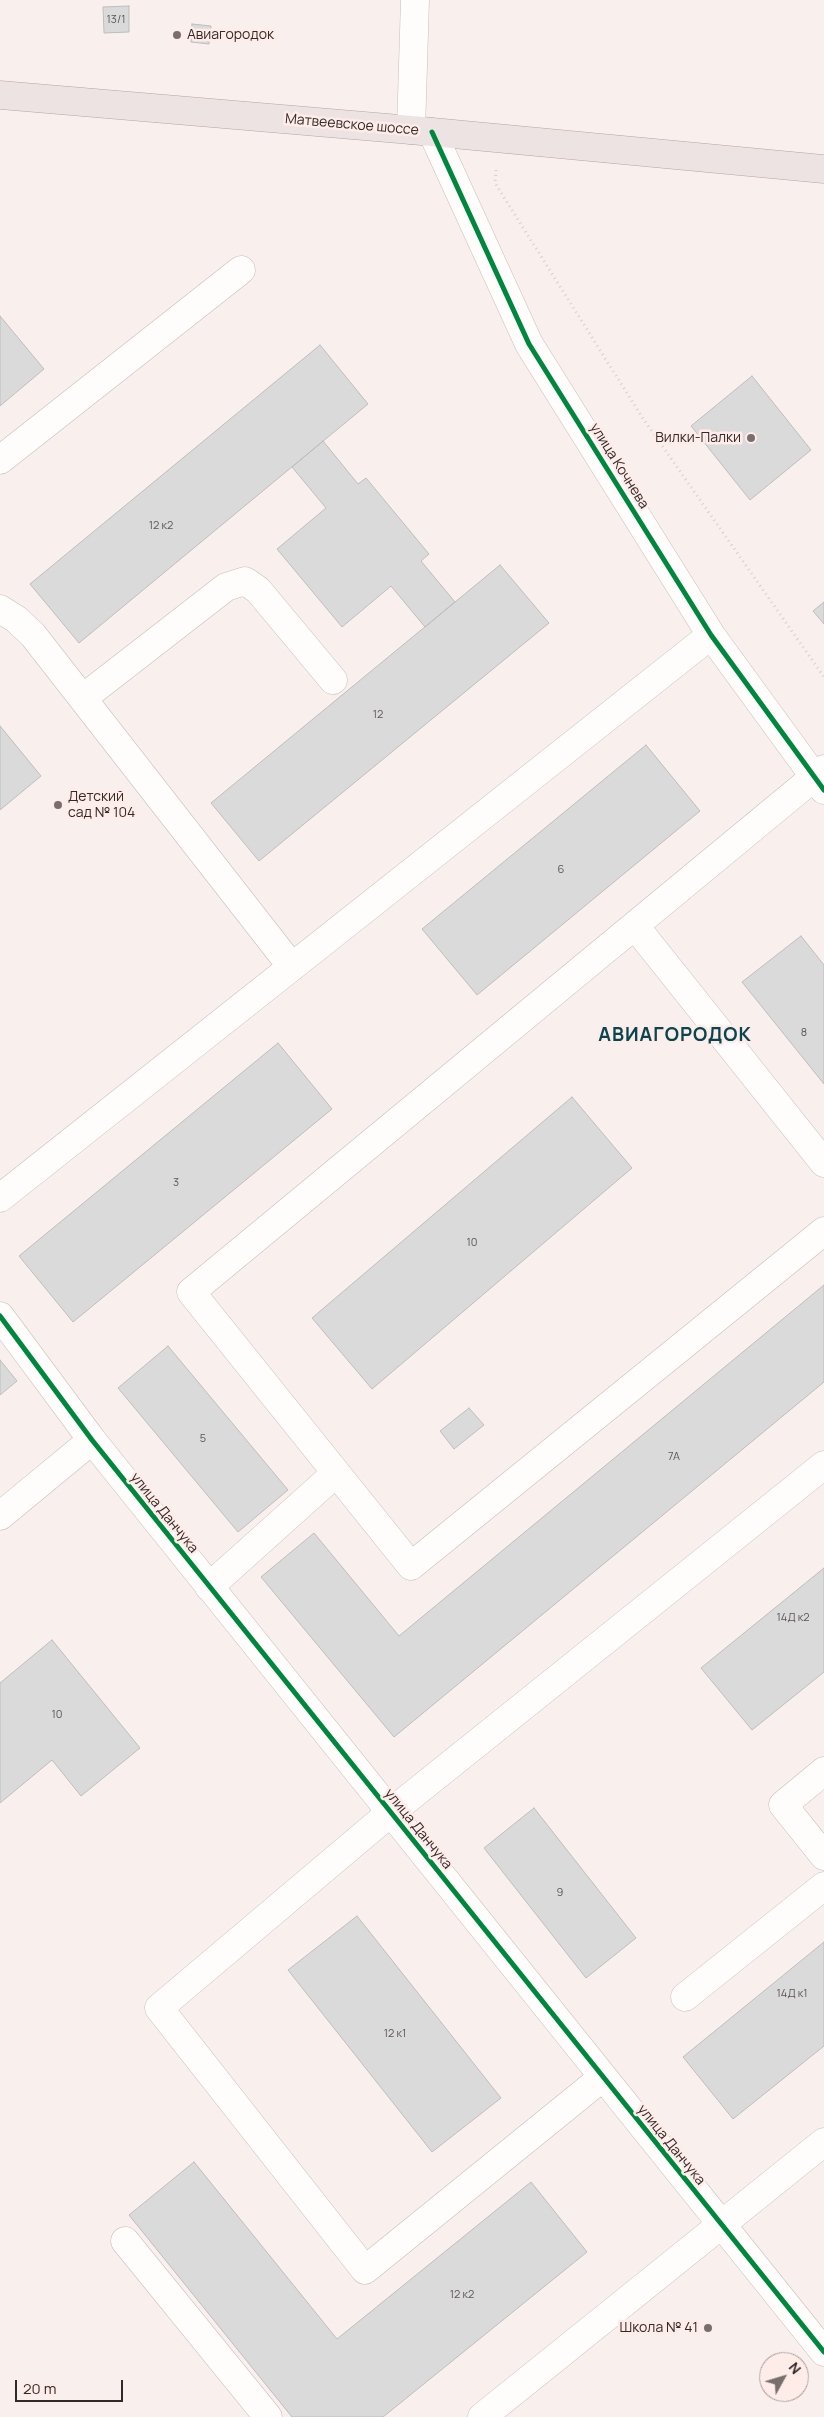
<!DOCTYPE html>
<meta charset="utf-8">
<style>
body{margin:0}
#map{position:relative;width:824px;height:2417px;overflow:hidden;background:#f9f0ee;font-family:Manrope,sans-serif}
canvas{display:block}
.north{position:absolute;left:759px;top:2352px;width:50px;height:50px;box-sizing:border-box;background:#feece9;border:1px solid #ac9e9c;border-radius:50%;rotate:51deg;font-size:14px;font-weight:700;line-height:20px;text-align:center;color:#322a28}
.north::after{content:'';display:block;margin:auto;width:18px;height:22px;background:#786f6d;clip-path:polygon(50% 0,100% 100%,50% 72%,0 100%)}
.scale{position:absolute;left:15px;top:2380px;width:108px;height:22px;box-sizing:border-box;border:2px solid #322a28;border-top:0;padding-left:6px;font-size:15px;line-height:18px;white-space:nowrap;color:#322a28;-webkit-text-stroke:4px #feece9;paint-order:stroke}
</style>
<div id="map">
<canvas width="824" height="2417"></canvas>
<div class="north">N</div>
<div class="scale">20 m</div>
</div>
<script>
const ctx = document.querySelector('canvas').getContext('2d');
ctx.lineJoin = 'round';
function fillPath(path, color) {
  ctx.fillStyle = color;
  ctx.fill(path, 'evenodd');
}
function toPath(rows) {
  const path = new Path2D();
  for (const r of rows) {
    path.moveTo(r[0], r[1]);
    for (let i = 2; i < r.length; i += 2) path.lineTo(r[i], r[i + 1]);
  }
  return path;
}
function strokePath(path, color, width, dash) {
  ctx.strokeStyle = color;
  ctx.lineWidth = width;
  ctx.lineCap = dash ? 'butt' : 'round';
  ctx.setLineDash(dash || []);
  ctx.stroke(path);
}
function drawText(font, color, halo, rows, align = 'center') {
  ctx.font = font + ' Manrope,sans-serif';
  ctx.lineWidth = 5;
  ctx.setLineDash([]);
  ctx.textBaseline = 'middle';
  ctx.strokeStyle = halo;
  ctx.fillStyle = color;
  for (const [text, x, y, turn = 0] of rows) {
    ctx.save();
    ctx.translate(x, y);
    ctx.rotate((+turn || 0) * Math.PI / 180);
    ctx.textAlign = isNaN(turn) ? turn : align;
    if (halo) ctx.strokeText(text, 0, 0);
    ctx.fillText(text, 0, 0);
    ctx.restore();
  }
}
const building = toPath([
 [129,6,129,32,104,33,103,7,129,6],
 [192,24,211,26,209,44,191,42,192,24],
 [0,316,44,369,0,406,0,316],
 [320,345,368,404,79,643,30,584,320,345],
 [752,376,811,450,750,500,691,426,752,376],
 [323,441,358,484,366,478,429,554,421,561,455,602,425,627,391,586,342,627,277,549,326,508,292,467,323,441],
 [500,565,549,623,259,861,211,803,500,565],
 [824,602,824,624,813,611,824,602],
 [0,726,41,776,0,810,0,726],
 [646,745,700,811,477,995,422,929,646,745],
 [801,936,824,965,824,1084,742,982,801,936],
 [278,1043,332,1109,73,1322,19,1256,278,1043],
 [572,1097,632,1168,372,1389,312,1318,572,1097],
 [824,1285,824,1382,394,1737,261,1577,314,1533,399,1636,824,1285],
 [168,1346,288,1490,238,1532,118,1388,168,1346],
 [0,1360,17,1381,0,1395,0,1360],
 [469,1408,484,1425,454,1449,440,1431,469,1408],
 [824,1568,824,1672,752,1730,701,1668,824,1568],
 [52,1640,140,1748,81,1796,52,1760,0,1803,0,1683,52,1640],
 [534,1808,636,1938,586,1978,484,1848,534,1808],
 [357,1916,501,2098,432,2152,288,1970,357,1916],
 [824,1942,824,2046,733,2119,683,2057,824,1942],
 [194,2162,337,2339,531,2182,587,2252,383,2417,292,2417,129,2215,194,2162]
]);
fillPath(building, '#dadada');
strokePath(building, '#bcbdbd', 1);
const minor = toPath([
 [411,130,415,0],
 [432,132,529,344,711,635,824,790],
 [0,460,241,270],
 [0,609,16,619,33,635,292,967],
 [83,698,226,587,245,581,258,590,333,680],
 [824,769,191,1292,411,1566,824,1231],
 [635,926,824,1163],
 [0,1198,711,635],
 [0,1316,92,1440,824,2352],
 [0,1516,92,1440],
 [209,1587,336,1473],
 [824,1771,783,1805,824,1856],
 [685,1997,824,1886],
 [603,2077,365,2270,159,2008,390,1813,824,1465],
 [125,2241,268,2417],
 [482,2417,824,2142]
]);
const major = toPath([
 [0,95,411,130,824,169]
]);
strokePath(minor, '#c6bebc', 29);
strokePath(major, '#b6a4a0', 29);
strokePath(toPath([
 [496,170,495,183,642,417,824,677]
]), '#d3d0cf', 3, [1, 4]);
strokePath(minor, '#fefdfc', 28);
strokePath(major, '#ede3e2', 28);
strokePath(toPath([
 [432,132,529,344,711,635,824,790],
 [0,1316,92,1440,824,2352]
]), '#00873e', 5);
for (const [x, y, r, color] of [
 [177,35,5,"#786f6d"],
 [751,438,5,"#786f6d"],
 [58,805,5,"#786f6d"],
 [708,2328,5,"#786f6d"]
]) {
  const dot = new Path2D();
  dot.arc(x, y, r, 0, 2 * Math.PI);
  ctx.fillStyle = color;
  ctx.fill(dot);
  strokePath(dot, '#feece9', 2);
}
drawText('11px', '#5c5654', null, [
 ["13/1",116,20],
 ["12 к2",161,526],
 ["12",378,715],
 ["6",561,870],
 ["8",804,1033],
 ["3",176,1183],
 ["10",472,1243],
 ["5",203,1439],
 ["7А",674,1457],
 ["14Д к2",793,1618],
 ["10",57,1715],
 ["9",560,1893],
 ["14Д к1",792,1994],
 ["12 к1",395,2034],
 ["12 к2",462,2295]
]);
drawText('14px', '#322a28', '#feece9', [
 ["Авиагородок",187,35],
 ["Вилки-Палки",741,438,"right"],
 ["Детский",68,797],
 ["сад № 104",68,813],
 ["Школа № 41",698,2328,"right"]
], 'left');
drawText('14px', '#322a28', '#feece9', [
 ["Матвеевское шоссе",352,125,5],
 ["улица Кочнева",619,466,58],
 ["улица Данчука",164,1513,51],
 ["улица Данчука",418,1829,51],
 ["улица Данчука",671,2145,51]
]);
ctx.letterSpacing = '1px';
drawText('bold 19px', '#074650', '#feece9', [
 ["АВИАГОРОДОК",675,1036]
]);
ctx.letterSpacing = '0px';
</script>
